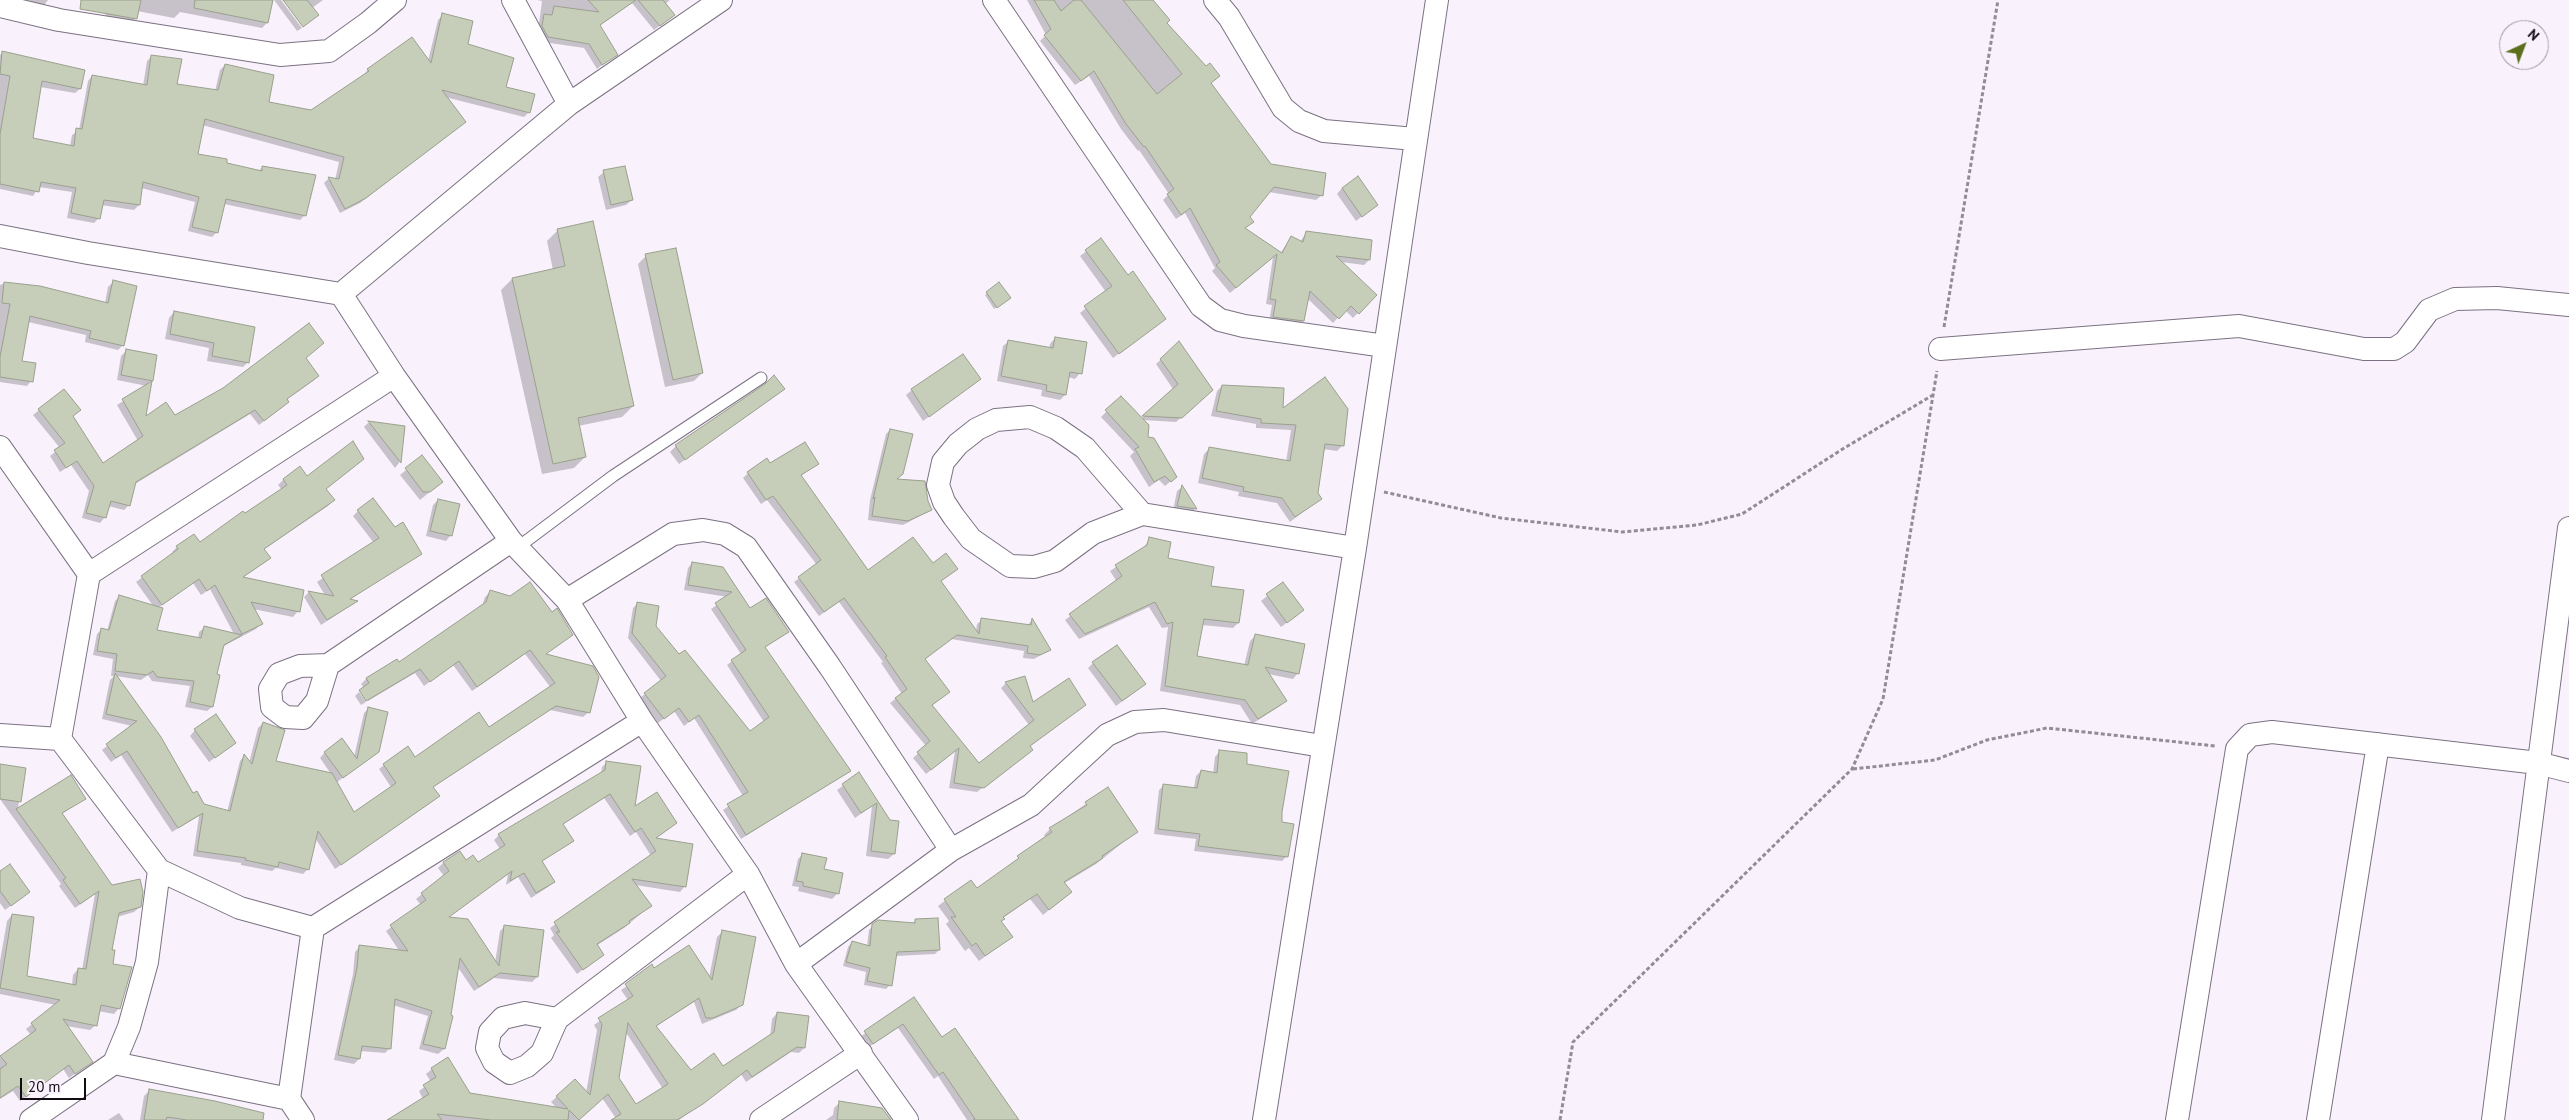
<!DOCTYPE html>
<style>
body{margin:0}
#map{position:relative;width:2569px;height:1120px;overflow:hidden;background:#f9f2fd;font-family:"PT Sans",sans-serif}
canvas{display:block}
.north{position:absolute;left:2499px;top:20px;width:50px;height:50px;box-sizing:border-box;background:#f9f2fd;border:1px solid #9c969f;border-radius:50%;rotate:43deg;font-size:14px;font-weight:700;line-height:20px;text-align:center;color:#100c12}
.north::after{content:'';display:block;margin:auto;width:18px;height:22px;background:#5b6f1d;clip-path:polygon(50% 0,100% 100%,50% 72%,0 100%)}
.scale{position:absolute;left:20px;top:1078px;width:66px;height:22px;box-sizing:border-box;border:2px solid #100c12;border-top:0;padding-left:6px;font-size:15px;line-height:18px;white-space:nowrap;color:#100c12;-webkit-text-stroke:4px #f9f2fd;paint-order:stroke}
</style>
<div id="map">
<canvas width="2569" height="1120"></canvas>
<div class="north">N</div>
<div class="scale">20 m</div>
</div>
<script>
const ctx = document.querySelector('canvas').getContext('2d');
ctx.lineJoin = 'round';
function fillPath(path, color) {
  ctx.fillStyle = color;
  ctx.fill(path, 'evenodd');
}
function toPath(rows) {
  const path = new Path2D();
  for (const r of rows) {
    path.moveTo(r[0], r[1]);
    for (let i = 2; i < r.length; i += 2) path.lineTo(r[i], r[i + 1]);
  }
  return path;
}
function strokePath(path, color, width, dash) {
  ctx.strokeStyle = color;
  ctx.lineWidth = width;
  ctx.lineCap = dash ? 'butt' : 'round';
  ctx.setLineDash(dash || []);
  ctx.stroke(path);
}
fillPath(toPath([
 [7,0,48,0,42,8],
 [108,0,272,0,267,23,262,28,180,12,174,18,137,11,136,18,131,23,105,19],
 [274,0,281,0,302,28,297,31],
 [284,0,323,0,312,8,317,15,304,26],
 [537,0,670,0,665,4,674,15,654,30,632,3,599,26,616,54,597,69,584,48,543,42,538,31,542,1],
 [1027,0,1152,0,1166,23,1205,68,1219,76,1210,84,1271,165,1322,195,1316,200,1269,192,1248,217,1252,222,1244,229,1280,254,1291,237,1300,242,1306,233,1369,260,1364,265,1341,262,1375,295,1353,318,1345,310,1333,323,1307,298,1303,321,1298,326,1269,322,1272,305,1266,304,1273,257,1230,293,1212,271,1215,268,1185,213,1176,219,1163,200,1169,194,1139,150,1138,151,1121,129,1089,76,1075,85,1040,41,1046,35],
 [443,15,466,45,529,112,524,117,445,97,465,122,360,203,340,213,324,183,328,179,335,180,339,162,202,125,197,155,258,171,263,167,305,215,300,220,224,204,217,232,212,237,188,231,195,202,141,188,139,205,134,210,101,205,99,218,94,223,67,218,72,192,39,187,33,196,0,189,0,55,2,53,80,89,75,93,40,87,31,139,70,146,72,135,79,130,88,81,92,76,143,86,147,61,152,56,175,85,215,91,220,70,225,65,268,103,311,111,364,75,368,69,428,61,438,20],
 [604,172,632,200,626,205,606,210,598,177],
 [1342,188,1377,205,1356,221,1337,194],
 [558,230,633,406,622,417,578,426,585,457,574,468,542,474,501,290,512,279,553,270,547,241],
 [1101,240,1127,277,1165,319,1113,358,1080,313,1106,292,1080,256],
 [646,256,702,373,694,381,665,387,638,264],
 [113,282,123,345,118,350,85,342,86,335,28,322,21,362,31,381,27,386,0,382,0,285,5,283,105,303,108,287],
 [987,293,1007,300,994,309,985,295],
 [174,312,248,362,243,367,207,361,209,348,165,339,169,318],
 [308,324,323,343,305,358,318,376,313,381,286,400,287,402,282,407,259,425,250,414,135,484,129,505,124,510,108,506,105,517,100,523,82,518,89,491,71,465,60,472,50,456,60,448,33,415,39,410,64,391,79,410,72,417,103,465,138,441,117,405,147,386,117,380,121,356,127,350,156,356,151,380,147,385,151,384,144,419,166,404,175,417,224,389],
 [1055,338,1080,373,1075,379,1068,377,1065,395,1060,400,1041,396,1042,390,997,381,1003,346,1009,341,1049,349,1050,344],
 [1179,343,1207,394,1176,422,1143,420,1146,438,1176,477,1165,486,1159,480,1149,487,1130,456,1134,452,1101,417,1121,397,1141,419,1173,389,1156,364],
 [980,379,923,421,906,395,912,390],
 [765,386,778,394,679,464,670,452,676,446],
 [1222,386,1281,410,1343,445,1337,451,1323,449,1316,493,1320,499,1290,522,1277,503,1238,496,1239,492,1198,483,1204,454,1209,449,1286,462,1291,430,1256,428,1256,424,1211,416,1217,391],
 [368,423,404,427,399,463,395,468,364,427],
 [890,430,895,480,927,501,931,510,903,525,868,520,870,500,886,434],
 [422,457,442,482,420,500,400,475],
 [363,459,325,489,333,500,328,506,263,550,264,563,242,578,298,611,293,617,253,609,261,623,256,629,222,647,215,675,212,707,207,711,185,707,190,686,152,681,148,675,141,680,116,676,193,795,204,805,227,812,240,761,244,756,249,763,258,728,263,723,275,762,331,774,320,758,325,752,354,757,364,713,369,708,378,751,336,783,353,814,391,787,379,769,384,765,415,758,489,729,551,688,525,654,472,691,453,665,424,686,415,673,368,701,361,690,364,688,361,684,366,679,396,661,398,664,482,606,485,597,490,592,545,655,589,712,583,717,550,710,432,788,433,801,335,869,315,838,308,869,303,874,276,868,272,871,241,865,241,863,193,856,199,816,172,832,121,755,111,762,102,750,132,726,102,719,110,680,114,676,111,676,113,659,93,655,97,634,101,630,107,631,115,601,120,596,154,607,136,582,173,554,172,552,177,547,199,543,282,490,278,485,284,479,307,477],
 [193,583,201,595,210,589,234,634,204,628,199,632,198,639,156,631,158,608],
 [817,464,801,476,868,572,932,565,956,569,940,582,976,632,977,624,982,620,1027,626,1032,620,1050,650,1034,659,1023,658,1024,651,951,639,924,660,943,697,931,706,978,764,1029,725,1001,688,1006,683,1032,704,1084,705,1029,747,1026,754,977,792,949,788,955,751,926,774,913,758,926,746,890,703,902,694,881,663,883,662,839,602,819,616,794,582,817,565,767,500,761,504,743,478,748,473,770,465],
 [1182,487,1195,509,1190,514,1173,511,1177,491],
 [438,500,451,535,446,541,426,536,433,505],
 [358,511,395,528,420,553,349,600,356,602,321,625,304,597,309,592,325,595,317,582,374,543,353,516],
 [1150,538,1166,559,1209,587,1238,623,1233,628,1202,625,1196,657,1244,666,1250,641,1256,635,1298,673,1293,679,1268,674,1285,700,1280,706,1252,724,1240,705,1160,691,1168,627,1162,628,1149,607,1079,639,1065,620,1117,582,1110,571,1143,549],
 [692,563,722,568,750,610,787,632,764,648,849,771,741,839,723,810,743,796,694,718,684,726,674,711,658,723,640,698,661,681,628,638,633,608,637,604,679,656,749,733,764,722,727,665,741,654,711,609,728,597,684,590,688,568],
 [1283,583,1297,615,1281,627,1261,601],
 [1093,663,1139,689,1116,706,1088,668],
 [359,692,366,702,361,705,355,696],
 [195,730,235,743,209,762,190,736],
 [1219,752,1245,765,1280,812,1287,856,1282,861,1194,851,1196,839,1154,834,1159,790,1164,785,1194,788,1196,776,1201,771,1213,774,1215,757],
 [607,762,634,809,676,823,655,839,685,886,680,892,635,885,650,906,624,928,596,946,603,955,577,974,551,938,554,935,550,928,651,856,636,832,630,836,604,798,562,825,572,841,541,862,554,882,548,887,531,898,518,877,506,885,508,874,447,918,495,963,500,931,505,926,537,977,532,982,494,978,474,991,457,966,449,1016,452,1017,444,1049,438,1054,419,1049,428,1016,393,1005,390,1048,385,1053,360,1051,359,1059,354,1064,334,1060,353,974,355,952,360,946,400,952,386,931,421,905,416,899,444,876,438,868,443,863,459,853,466,862,477,863,500,849,494,840,499,835,601,774,602,767],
 [0,765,24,769,18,808,84,799,62,814,112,887,140,907,134,912,117,917,110,951,119,1008,114,1014,98,1011,96,1025,90,1030,66,1026,91,1062,69,1078,63,1069,20,1101,13,1091,0,1099,0,1058,31,1035,26,1029,56,1005,0,994,0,961,7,921,12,915,26,977,72,985,73,975,78,969,82,970,95,894,75,908,59,886,61,884,0,799],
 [859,774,889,821,894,854,888,859,866,856,872,806,855,818,837,790],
 [1107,789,1136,832,1096,864,1063,884,1070,892,1043,915,1030,899,1003,918,1000,922,1011,937,979,961,969,948,965,951,946,924,949,921,938,906,971,881,977,890,1046,838,1044,835,1050,829],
 [803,854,823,870,842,874,837,894,832,899,798,891,799,887,792,886,798,859],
 [0,873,23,897,5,910,0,903],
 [916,920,939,950,935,954,896,956,890,985,886,989,864,985,866,972,843,966,848,947,852,942,867,946,869,930,873,925,912,924],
 [723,931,742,1004,736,1010,702,1024,694,1002,655,1027,691,1071,723,1068,770,1037,772,1019,777,1013,804,1048,799,1053,791,1052,746,1082,741,1074,679,1120,617,1120,602,1098,578,1120,568,1120,551,1102,575,1080,586,1093,597,1030,594,1025,628,1000,621,990,654,969,709,978,717,937],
 [625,1031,663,1089,635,1106,617,1078],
 [913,998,941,1039,1018,1120,967,1120,938,1076,934,1079,898,1028,867,1048,860,1037],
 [432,1069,469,1094,551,1120,400,1120,423,1099,419,1091,431,1082,426,1074],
 [149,1091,258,1120,140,1120,144,1096],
 [840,1102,870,1120,826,1120,833,1115,834,1108],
 [119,1113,124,1120,108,1120]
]), '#0003');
const building = toPath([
 [81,0,141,0,137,19,80,9,81,0],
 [195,0,273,0,268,23,194,8,195,0],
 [283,0,307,0,319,15,303,27,283,0],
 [588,0,636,0,600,25,618,55,602,65,589,44,548,37,542,26,544,14,552,15,554,6,599,12,588,0],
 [638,0,663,0,675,15,660,26,638,0],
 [1034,0,1054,0,1061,11,1074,0,1081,0,1157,94,1182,74,1123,0,1153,0,1170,20,1167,23,1206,66,1210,63,1220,76,1211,83,1271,164,1326,173,1323,196,1274,187,1250,217,1254,222,1245,228,1282,253,1291,236,1303,242,1306,231,1372,240,1370,260,1336,256,1377,295,1359,314,1351,306,1339,319,1310,291,1304,321,1273,317,1276,300,1270,299,1277,254,1236,288,1216,265,1220,262,1190,208,1181,215,1167,194,1174,189,1145,146,1144,147,1126,124,1094,71,1081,81,1044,35,1051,29,1034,0],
 [442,13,473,21,468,44,514,58,506,87,535,94,530,113,442,90,466,122,366,198,345,209,328,177,339,179,344,157,205,119,198,154,227,159,227,163,262,171,262,166,316,175,306,216,226,199,218,233,192,227,199,197,143,182,140,205,104,200,100,219,71,213,76,188,41,182,39,192,0,184,0,134,10,76,0,74,2,51,85,70,81,89,42,81,33,138,74,146,76,128,82,129,92,75,147,85,151,55,182,59,177,84,218,90,225,64,274,75,269,102,311,110,369,71,367,69,412,37,431,63,442,13],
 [625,166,633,200,611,205,603,170,625,166],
 [1358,176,1378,205,1362,217,1342,188,1358,176],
 [593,221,634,406,578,418,586,457,553,464,512,278,565,266,557,229,593,221],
 [1101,238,1128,275,1133,271,1166,319,1119,354,1084,306,1112,286,1085,250,1101,238],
 [676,248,703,373,673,380,645,254,676,248],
 [113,280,137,286,124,346,89,338,91,331,30,316,22,361,36,363,33,382,0,377,0,357,10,304,2,303,4,282,40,286,108,303,113,280],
 [999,282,1011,298,997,308,986,292,999,282],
 [174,311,255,327,249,363,212,356,214,343,170,334,174,311],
 [309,323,324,343,306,358,319,376,287,399,289,402,264,421,255,410,136,482,130,506,111,501,106,518,86,513,94,486,77,461,66,468,54,450,65,443,38,409,64,389,81,410,73,416,103,463,143,436,122,399,152,381,146,416,166,402,175,415,223,388,309,323],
 [1055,337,1087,342,1082,374,1070,372,1066,395,1046,391,1047,385,1001,376,1008,340,1053,348,1055,337],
 [1179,341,1213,390,1182,418,1142,416,1178,384,1160,359,1179,341],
 [126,349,157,355,153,381,121,375,126,349],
 [963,354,981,379,929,417,911,389,963,354],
 [774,375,785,389,685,460,675,445,765,384,774,375],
 [1325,377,1348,409,1344,446,1325,444,1318,493,1322,499,1295,517,1282,498,1243,491,1244,487,1202,478,1209,447,1290,461,1296,425,1261,423,1261,419,1216,411,1222,385,1284,388,1283,408,1325,377],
 [1121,396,1149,425,1148,437,1154,438,1177,477,1171,482,1165,476,1154,482,1135,449,1139,447,1105,410,1121,396],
 [368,421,405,426,401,463,368,421],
 [890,429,913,434,903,474,897,479,925,481,928,501,932,510,908,521,872,516,875,497,873,499,890,429],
 [353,441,364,459,326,489,335,500,264,549,271,558,243,577,304,590,300,612,251,602,263,624,242,634,215,585,207,591,199,579,162,605,141,576,178,549,176,546,194,534,200,542,243,511,245,513,287,485,283,479,300,466,307,476,353,441],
 [805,442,819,464,801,475,868,570,913,537,933,563,946,553,958,569,941,581,979,634,981,618,1031,625,1032,618,1051,650,1040,655,1027,653,1028,646,957,635,925,659,950,692,932,705,979,763,1034,720,1005,682,1025,676,1033,702,1069,678,1086,705,1030,746,1033,750,984,788,954,783,959,748,931,770,917,752,930,741,895,698,907,689,885,657,887,656,844,598,824,612,798,577,821,560,773,496,766,500,747,472,767,458,770,463,805,442],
 [422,455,443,482,430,492,423,492,405,468,422,455],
 [1182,485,1197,509,1177,506,1182,485],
 [373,498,395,527,403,522,422,554,350,599,358,601,327,620,308,591,334,596,321,575,379,538,357,510,373,498],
 [438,499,460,504,452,536,430,531,438,499],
 [1149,537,1171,542,1168,558,1214,567,1211,586,1244,590,1239,623,1204,619,1197,656,1248,665,1255,634,1305,644,1299,674,1265,667,1287,701,1258,719,1245,700,1165,686,1173,622,1167,624,1155,602,1085,634,1069,614,1122,576,1115,565,1147,545,1149,537],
 [692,562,723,567,750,608,766,598,789,632,765,647,851,771,746,835,727,804,748,792,699,715,689,722,679,708,664,719,644,693,666,676,632,633,637,602,659,606,656,626,679,654,685,650,750,731,769,717,731,660,746,650,715,603,732,592,688,585,692,562],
 [530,582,552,612,557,608,573,635,546,654,593,666,599,677,590,713,556,706,433,787,440,796,341,865,318,831,309,870,279,862,278,867,245,860,246,858,197,851,203,813,178,828,127,751,116,758,106,744,137,721,106,714,115,673,161,737,193,793,197,791,204,804,230,811,244,754,252,764,263,722,285,730,276,761,332,773,354,812,396,783,383,764,408,746,415,757,479,712,489,727,555,683,530,650,477,687,459,661,430,682,420,669,366,701,359,690,369,683,366,678,397,659,399,662,486,602,490,590,510,596,530,582],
 [1283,582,1304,610,1287,623,1266,594,1283,582],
 [119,595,163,608,157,630,201,638,204,626,242,635,224,645,217,674,220,675,213,707,190,702,194,681,157,677,153,671,147,675,115,671,117,654,97,651,101,628,109,630,119,595],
 [1117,645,1146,684,1122,701,1092,662,1117,645],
 [368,707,388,712,379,752,343,778,324,752,342,738,357,759,368,707],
 [216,714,236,743,215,758,194,729,216,714],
 [1219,750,1247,753,1247,764,1289,771,1282,812,1282,822,1294,824,1288,857,1198,846,1200,834,1158,829,1163,784,1197,788,1201,770,1217,773,1219,750],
 [606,761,641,766,635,806,657,792,677,823,656,838,693,844,686,887,632,879,652,906,629,921,630,923,597,944,604,955,583,970,556,932,560,932,554,922,656,851,641,828,635,832,610,794,563,824,574,841,542,861,555,882,536,893,524,873,510,881,512,871,449,917,468,919,499,966,504,925,544,930,538,977,500,973,479,987,460,958,451,1015,453,1016,445,1049,423,1044,432,1011,395,999,391,1049,362,1046,360,1059,338,1055,357,968,359,945,408,951,390,925,426,900,421,893,449,871,443,862,460,851,466,860,473,855,478,862,505,845,498,834,605,770,606,761],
 [0,764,26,768,21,802,0,799,0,764],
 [859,772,890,820,899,821,895,854,871,851,877,803,861,813,842,784,859,772],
 [71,775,86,799,62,813,112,885,140,879,143,892,141,907,119,913,112,950,115,950,113,964,132,967,120,1009,101,1005,97,1026,63,1019,93,1062,75,1074,69,1065,26,1097,18,1086,0,1098,0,1069,7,1064,0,1056,36,1030,31,1023,60,1000,0,988,12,914,34,917,27,976,76,985,78,968,86,969,99,891,80,904,63,880,66,878,16,809,71,775],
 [1108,787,1138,832,1102,856,1103,858,1064,882,1072,892,1049,910,1037,894,1003,917,1005,919,1001,921,1013,937,985,956,976,943,972,946,951,917,956,917,944,899,971,880,977,888,1019,858,1017,856,1052,832,1049,828,1087,805,1085,802,1108,787],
 [802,853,827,858,824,869,843,873,839,894,803,886,803,882,796,881,802,853],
 [10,864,30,892,11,906,0,891,0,871,10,864],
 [938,918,940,950,897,952,892,986,867,981,870,968,846,962,852,941,870,946,872,924,878,920,915,923,915,919,938,918],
 [722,930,756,937,743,1005,713,1018,706,1018,699,998,656,1026,691,1070,714,1053,723,1066,774,1032,777,1012,809,1016,805,1048,797,1047,752,1077,747,1070,703,1104,677,1120,611,1120,621,1114,608,1094,579,1120,569,1110,568,1120,491,1120,437,1114,442,1120,387,1120,429,1094,423,1085,436,1077,431,1068,448,1057,470,1093,568,1109,556,1096,575,1079,590,1095,602,1024,598,1018,633,996,625,984,652,964,654,968,689,945,712,980,722,930],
 [628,1023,668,1084,636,1104,619,1078,628,1023],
 [914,997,942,1037,955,1028,1019,1120,973,1120,975,1119,943,1072,939,1075,903,1024,873,1044,864,1031,914,997],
 [149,1089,215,1101,264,1113,263,1120,187,1120,167,1117,166,1120,144,1120,149,1089],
 [839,1101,882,1108,891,1120,837,1120,839,1101]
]);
fillPath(building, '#c6cdb9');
strokePath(building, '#9aa08d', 1);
const lane = toPath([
 [517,548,613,476,761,378]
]);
const street = toPath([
 [513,0,569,104],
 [994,0,1201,306,1220,320,1244,326,1385,346],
 [1215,0,1229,17,1283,108,1299,121,1324,131,1415,139],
 [0,6,59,20,280,55,329,51,368,23,395,0],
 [0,236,88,253,341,294,394,376,511,541,567,600,642,721,748,874,796,964,907,1120],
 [341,294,569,104,721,0],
 [1940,349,2239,326,2364,349,2394,349,2405,342,2429,310,2455,299,2497,298,2569,305],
 [0,447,89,574,60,739,159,870,240,908,313,928,642,721],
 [1142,514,1085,448,1056,428,1030,417,996,420,977,429,958,444,943,462,938,485,944,502,954,517,971,539,1010,566,1034,567,1055,561,1093,533,1142,514,1355,548],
 [89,574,394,376],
 [567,600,673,534,703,530,725,534,746,547,830,667,951,850],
 [328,665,317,701,303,718,285,717,272,707,270,689,279,674,300,666,328,665,511,541],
 [0,735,60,739],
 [796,964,951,850,1031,805,1107,735,1135,722,1164,720,1322,746],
 [557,1019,525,1013,503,1018,490,1032,487,1048,494,1062,510,1073,527,1066,542,1053,557,1019,748,874],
 [114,1063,289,1099],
 [31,1120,114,1063,129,1027,147,962,159,870],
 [303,1120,289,1099,313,928],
 [761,1120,861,1053],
 [1264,1120,1355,548,1437,0],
 [2177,1120,2237,749,2250,735,2272,732,2538,763,2569,771],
 [2318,1120,2378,744],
 [2493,1120,2569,528]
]);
strokePath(lane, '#7c7182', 13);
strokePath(street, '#7c7182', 24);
strokePath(toPath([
 [1944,327,1998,0],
 [1384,492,1501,518,1622,532,1697,525,1742,514,1841,450,1933,395],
 [1853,769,1935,760,1987,740,2047,728,2215,746],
 [1560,1120,1573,1042,1852,769,1883,699,1937,371]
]), '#928c95', 3, [4, 2.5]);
strokePath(lane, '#fff', 11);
strokePath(street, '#fff', 22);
</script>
